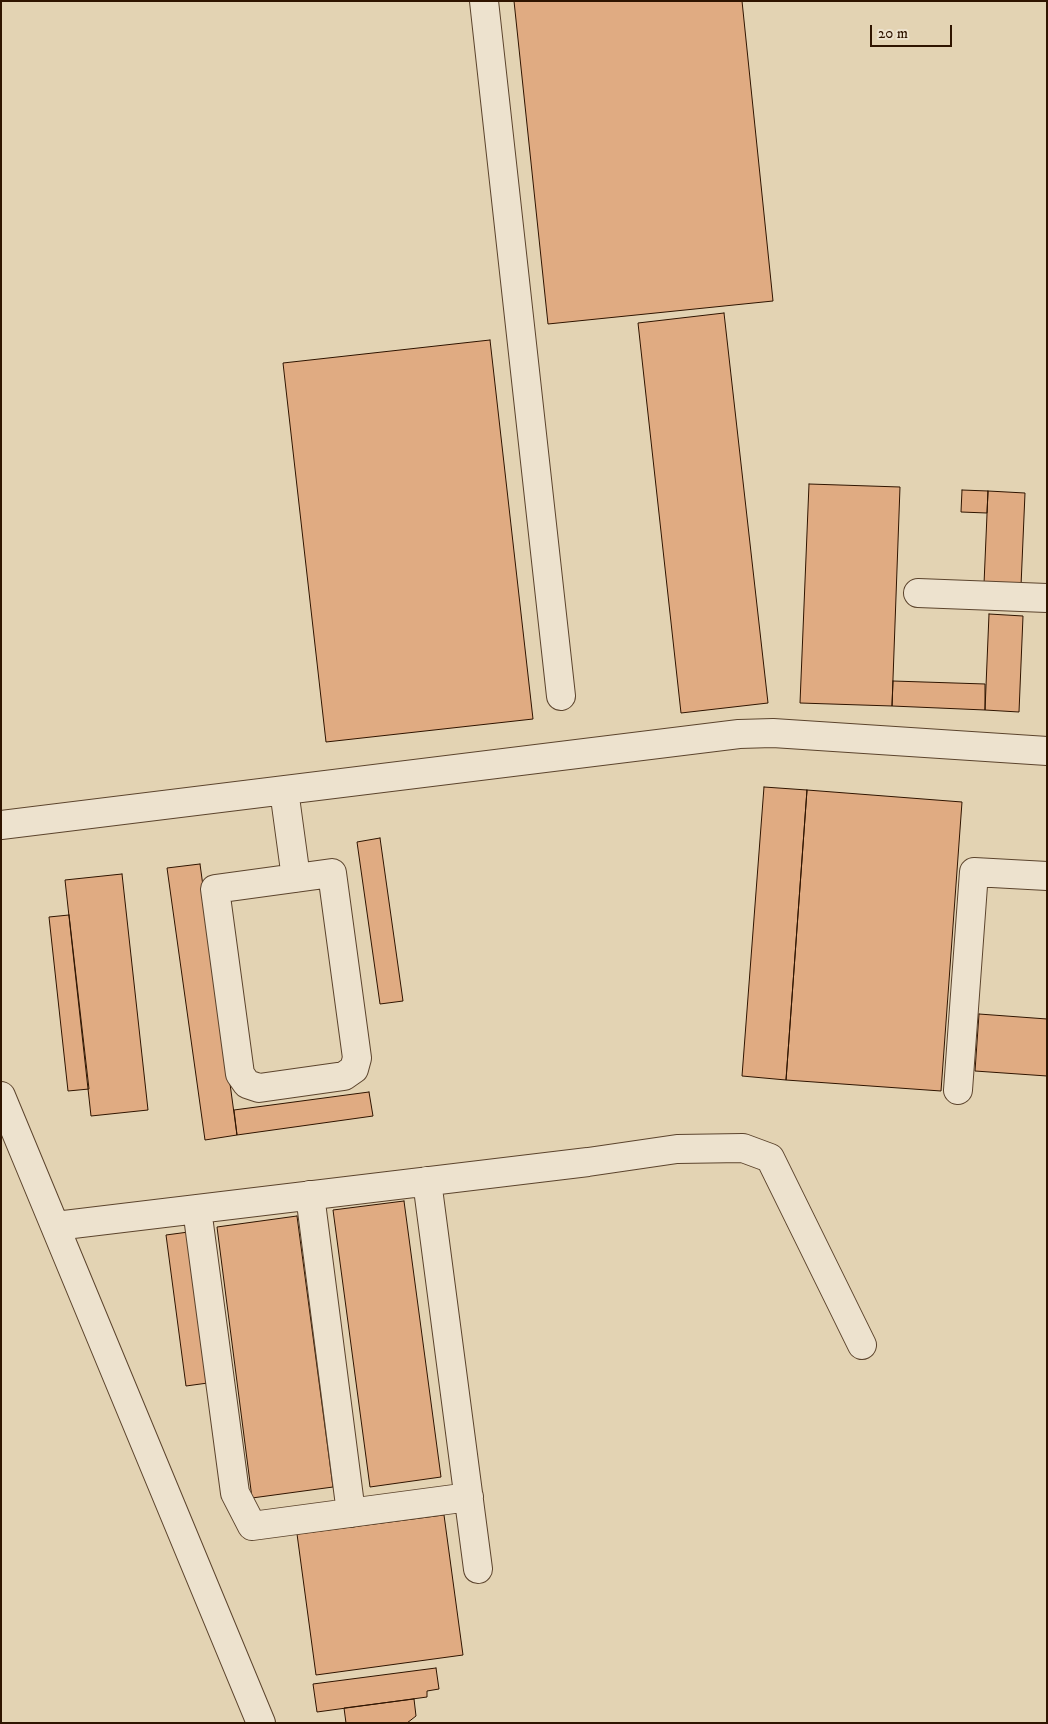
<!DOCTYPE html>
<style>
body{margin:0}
#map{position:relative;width:1048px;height:1724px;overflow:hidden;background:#e3d3b3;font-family:"IM FELL DW Pica",serif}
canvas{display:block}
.frame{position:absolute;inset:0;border:2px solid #2f1400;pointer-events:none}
.scale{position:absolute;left:870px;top:25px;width:82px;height:22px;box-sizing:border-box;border:2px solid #2f1400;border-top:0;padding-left:6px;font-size:15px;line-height:18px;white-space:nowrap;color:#2f1400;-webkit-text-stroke:4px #ede2ce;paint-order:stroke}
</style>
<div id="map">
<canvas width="1048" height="1724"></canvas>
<div class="frame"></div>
<div class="scale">20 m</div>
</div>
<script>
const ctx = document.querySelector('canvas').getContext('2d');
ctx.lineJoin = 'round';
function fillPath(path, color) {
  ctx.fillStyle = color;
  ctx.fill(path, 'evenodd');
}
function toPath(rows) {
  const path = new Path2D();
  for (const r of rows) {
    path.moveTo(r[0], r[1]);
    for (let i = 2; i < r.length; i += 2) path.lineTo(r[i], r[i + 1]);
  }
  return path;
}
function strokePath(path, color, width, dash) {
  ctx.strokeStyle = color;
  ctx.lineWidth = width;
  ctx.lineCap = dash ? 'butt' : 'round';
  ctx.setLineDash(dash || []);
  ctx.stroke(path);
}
const building = toPath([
 [514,1,742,1,773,301,548,324,514,1],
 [724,313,768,703,681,713,638,323,724,313],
 [490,340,533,719,326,742,283,363,490,340],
 [809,484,900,487,892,706,800,703,809,484],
 [962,490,988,491,987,513,961,512,962,490],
 [988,491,1025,493,1021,586,984,584,988,491],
 [989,614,1023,616,1019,712,985,710,989,614],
 [893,681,985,684,985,710,892,706,893,681],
 [764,787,807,790,786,1080,742,1076,764,787],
 [807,790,962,802,941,1091,786,1080,807,790],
 [380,838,403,1001,380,1004,357,842,380,838],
 [200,864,237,1135,205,1140,167,868,200,864],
 [122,874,148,1110,91,1116,65,880,122,874],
 [69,915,89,1089,68,1091,49,917,69,915],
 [979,1014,1047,1019,1047,1076,975,1071,979,1014],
 [369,1092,373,1116,237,1135,234,1110,369,1092],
 [404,1201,441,1477,370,1487,333,1210,404,1201],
 [297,1216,333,1487,252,1498,217,1227,297,1216],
 [196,1231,215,1382,186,1386,166,1235,196,1231],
 [444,1515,463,1655,316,1675,297,1534,444,1515],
 [436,1668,439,1689,427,1691,427,1697,317,1712,313,1684,436,1668],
 [414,1699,416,1716,407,1723,346,1723,344,1708,414,1699]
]);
fillPath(building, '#e0ab82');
strokePath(building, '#2f1400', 1);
const minor = toPath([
 [484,1,561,696],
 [918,593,1047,598],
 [284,790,296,878],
 [1,825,739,734,773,733,1047,751],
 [332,873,357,1058,354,1069,344,1076,259,1088,247,1084,240,1074,215,889,332,873],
 [958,1090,974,872,1047,876],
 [1,1096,261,1723],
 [427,1181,478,1569],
 [310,1195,351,1513],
 [197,1209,235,1493,252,1526,469,1497],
 [56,1226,588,1162,677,1149,743,1148,770,1158,862,1345]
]);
strokePath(minor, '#5c442d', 30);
strokePath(minor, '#ede2ce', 28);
</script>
